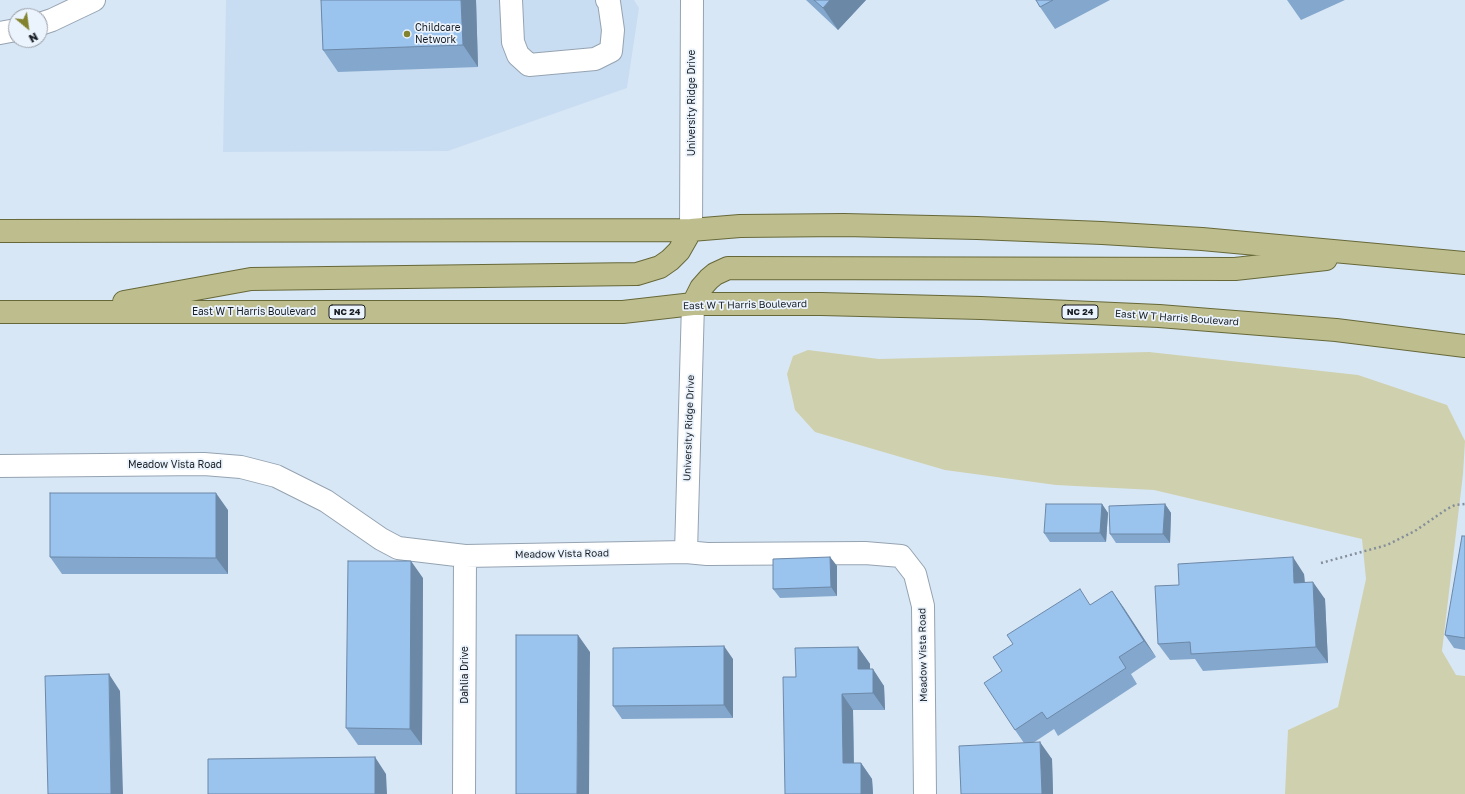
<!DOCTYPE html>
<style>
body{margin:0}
#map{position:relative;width:1465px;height:794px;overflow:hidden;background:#d8e7f6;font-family:"Golos Text",sans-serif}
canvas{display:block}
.north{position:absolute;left:8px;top:8px;width:40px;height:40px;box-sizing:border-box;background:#ebf3fd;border:1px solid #979da6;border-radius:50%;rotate:151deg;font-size:11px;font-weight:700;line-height:16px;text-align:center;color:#181d23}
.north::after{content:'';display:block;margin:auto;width:14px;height:18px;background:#83832d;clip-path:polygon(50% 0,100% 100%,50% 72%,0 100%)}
</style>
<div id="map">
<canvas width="1465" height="794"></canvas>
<div class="north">N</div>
</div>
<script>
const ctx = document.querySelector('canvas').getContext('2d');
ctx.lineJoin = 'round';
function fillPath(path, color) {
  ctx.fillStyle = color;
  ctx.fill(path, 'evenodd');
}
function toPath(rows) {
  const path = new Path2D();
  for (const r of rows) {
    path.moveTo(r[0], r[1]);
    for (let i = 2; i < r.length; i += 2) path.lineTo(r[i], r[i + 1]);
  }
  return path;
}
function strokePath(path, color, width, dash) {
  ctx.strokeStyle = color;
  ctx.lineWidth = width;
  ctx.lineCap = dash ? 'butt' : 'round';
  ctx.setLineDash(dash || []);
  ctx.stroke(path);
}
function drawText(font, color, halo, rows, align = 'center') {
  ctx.font = font + ' "Golos Text",sans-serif';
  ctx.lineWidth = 3.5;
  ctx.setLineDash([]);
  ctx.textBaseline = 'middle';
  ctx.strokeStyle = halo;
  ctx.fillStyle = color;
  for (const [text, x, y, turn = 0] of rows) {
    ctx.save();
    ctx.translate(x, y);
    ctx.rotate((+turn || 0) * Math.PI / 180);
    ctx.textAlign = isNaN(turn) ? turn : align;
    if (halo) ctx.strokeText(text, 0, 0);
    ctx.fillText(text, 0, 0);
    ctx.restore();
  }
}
fillPath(toPath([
 [226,0,634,0,639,8,627,88,448,151,223,152]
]), '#c9ddf2');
fillPath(toPath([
 [808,350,879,359,1149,352,1358,375,1447,405,1465,441,1463,474,1442,651,1456,675,1465,676,1465,794,1285,794,1288,730,1338,707,1366,579,1362,539,1154,490,1056,485,945,470,815,432,795,410,787,374,793,356]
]), '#cfd0ad');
const minor = toPath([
 [511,0,513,42,518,55,529,65,595,59,611,51,613,30,609,2,607,0],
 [40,24,52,20,94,0],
 [0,33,16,30],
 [691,230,692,0],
 [0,466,204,464,241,467,276,476,326,501,381,539,398,548,423,551,465,556,686,552,707,554,865,553,901,556,915,574,923,606,925,794],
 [686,552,693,304],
 [464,794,465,556]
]);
const major = toPath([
 [0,231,691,230,740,226,844,225,977,228,1102,233,1202,239,1465,263],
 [124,302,251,279,637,274,660,267,670,260,679,251,691,230],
 [693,304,701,288,709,279,715,274,728,268,1235,269,1326,259],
 [0,312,623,312,693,304,821,304,981,308,1159,316,1336,330,1465,346]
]);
strokePath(minor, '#95a3b1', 24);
strokePath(major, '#676838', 24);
strokePath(toPath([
 [1321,563,1387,545,1415,531,1447,509,1455,505,1465,504]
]), '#858f9b', 2.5, [2, 3]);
strokePath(minor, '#fff', 22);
strokePath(major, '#bdbd8e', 22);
fillPath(toPath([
 [321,0,476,0,478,67,338,72,323,50],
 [806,0,866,0,838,30],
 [1036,0,1110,0,1055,29,1040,7],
 [1287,0,1345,0,1301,20],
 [1102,504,1108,513,1106,542,1050,542,1044,533],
 [1165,504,1171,513,1170,543,1116,543,1110,534],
 [228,510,228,574,62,574,50,557],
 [1465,536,1465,650,1454,648,1445,635],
 [830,557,837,566,837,596,780,598,773,589],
 [1304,574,1305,583,1325,599,1328,663,1203,671,1195,659,1170,660,1158,644,1179,585],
 [423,578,422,745,358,745,346,728],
 [1112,591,1156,657,1131,674,1137,684,1058,736,1054,729,1033,743,1052,759,1053,794,961,794,1024,743,1015,730,1091,605],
 [858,647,870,664,870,669,884,686,885,710,853,710,854,763,861,763,872,779,873,794,796,677],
 [733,659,733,718,622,719,613,706]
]), '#84a8cd');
fillPath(toPath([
 [461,0,476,0,478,67,463,45],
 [830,0,866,0,838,30,823,8],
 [216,493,228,510,228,574,216,558],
 [1102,504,1108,513,1106,542,1100,533],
 [1165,504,1171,513,1170,543,1163,534],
 [830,557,837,566,837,596,831,587],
 [1293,557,1304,574,1306,600,1294,583],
 [411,561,423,578,422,745,410,729],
 [1313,582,1325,599,1328,663,1316,647],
 [1112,591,1124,608,1156,657,1144,641],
 [578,635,590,652,589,794,577,794],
 [724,646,733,659,733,718,724,705],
 [858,647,870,664,870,686,858,669],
 [873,669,884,686,885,710,873,693],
 [109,674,120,691,123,794,111,794],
 [842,694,853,710,854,779,843,763],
 [1040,742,1052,759,1053,794,1042,794],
 [375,757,386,774,387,794,375,794],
 [861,763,872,779,873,794,861,794]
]), '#6c88a7');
const building = toPath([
 [321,0,461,0,463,45,323,50,321,0],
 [814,0,830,0,823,8,814,0],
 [1036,0,1053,0,1040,7,1036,0],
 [50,493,216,493,216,558,50,557,50,493],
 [1046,504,1102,504,1100,533,1044,533,1046,504],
 [1165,504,1163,534,1110,534,1109,506,1165,504],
 [1462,536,1465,536,1465,638,1445,635,1462,536],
 [830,557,831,587,773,589,773,559,830,557],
 [1293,557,1294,583,1313,582,1316,647,1191,654,1190,642,1158,644,1155,586,1179,585,1178,564,1293,557],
 [348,561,411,561,410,729,346,728,348,561],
 [1080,589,1090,605,1112,591,1144,641,1119,657,1126,668,1047,719,1042,712,1015,730,984,683,1002,671,993,657,1013,644,1007,635,1080,589],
 [516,635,578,635,577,794,516,794,516,635],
 [724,646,724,705,613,706,613,648,724,646],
 [858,647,858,669,873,669,873,693,842,694,843,763,861,763,861,794,785,794,783,677,796,677,795,648,858,647],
 [109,674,111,794,48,794,45,676,109,674],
 [1040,742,1042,794,961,794,959,746,1040,742],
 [375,757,375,794,208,794,208,759,375,757]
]);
fillPath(building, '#9ac3ee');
strokePath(building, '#6c88a7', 1);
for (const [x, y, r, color] of [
 [407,34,4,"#83832d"]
]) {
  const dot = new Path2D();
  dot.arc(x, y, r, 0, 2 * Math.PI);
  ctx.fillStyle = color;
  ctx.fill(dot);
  strokePath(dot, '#ebf3fd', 1.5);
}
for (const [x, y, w] of [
 [347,312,36],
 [1080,312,36]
]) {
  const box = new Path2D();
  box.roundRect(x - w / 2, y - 7, w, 14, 3);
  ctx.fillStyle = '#ebf3fd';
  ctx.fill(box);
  strokePath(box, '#181d23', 1);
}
drawText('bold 9px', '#181d23', null, [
 ["NC 24",347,312],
 ["NC 24",1080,312]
]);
drawText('10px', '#181d23', '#ebf3fd', [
 ["Childcare",415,28],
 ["Network",415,40]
], 'left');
drawText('10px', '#181d23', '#ebf3fd', [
 ["University Ridge Drive",692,103,-90],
 ["East W T Harris Boulevard",745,305,-1],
 ["East W T Harris Boulevard",254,312],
 ["East W T Harris Boulevard",1177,318,4],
 ["University Ridge Drive",689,428,-88],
 ["Meadow Vista Road",175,465],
 ["Meadow Vista Road",562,554,-1],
 ["Meadow Vista Road",923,655,-91],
 ["Dahlia Drive",465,675,-90]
]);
</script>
